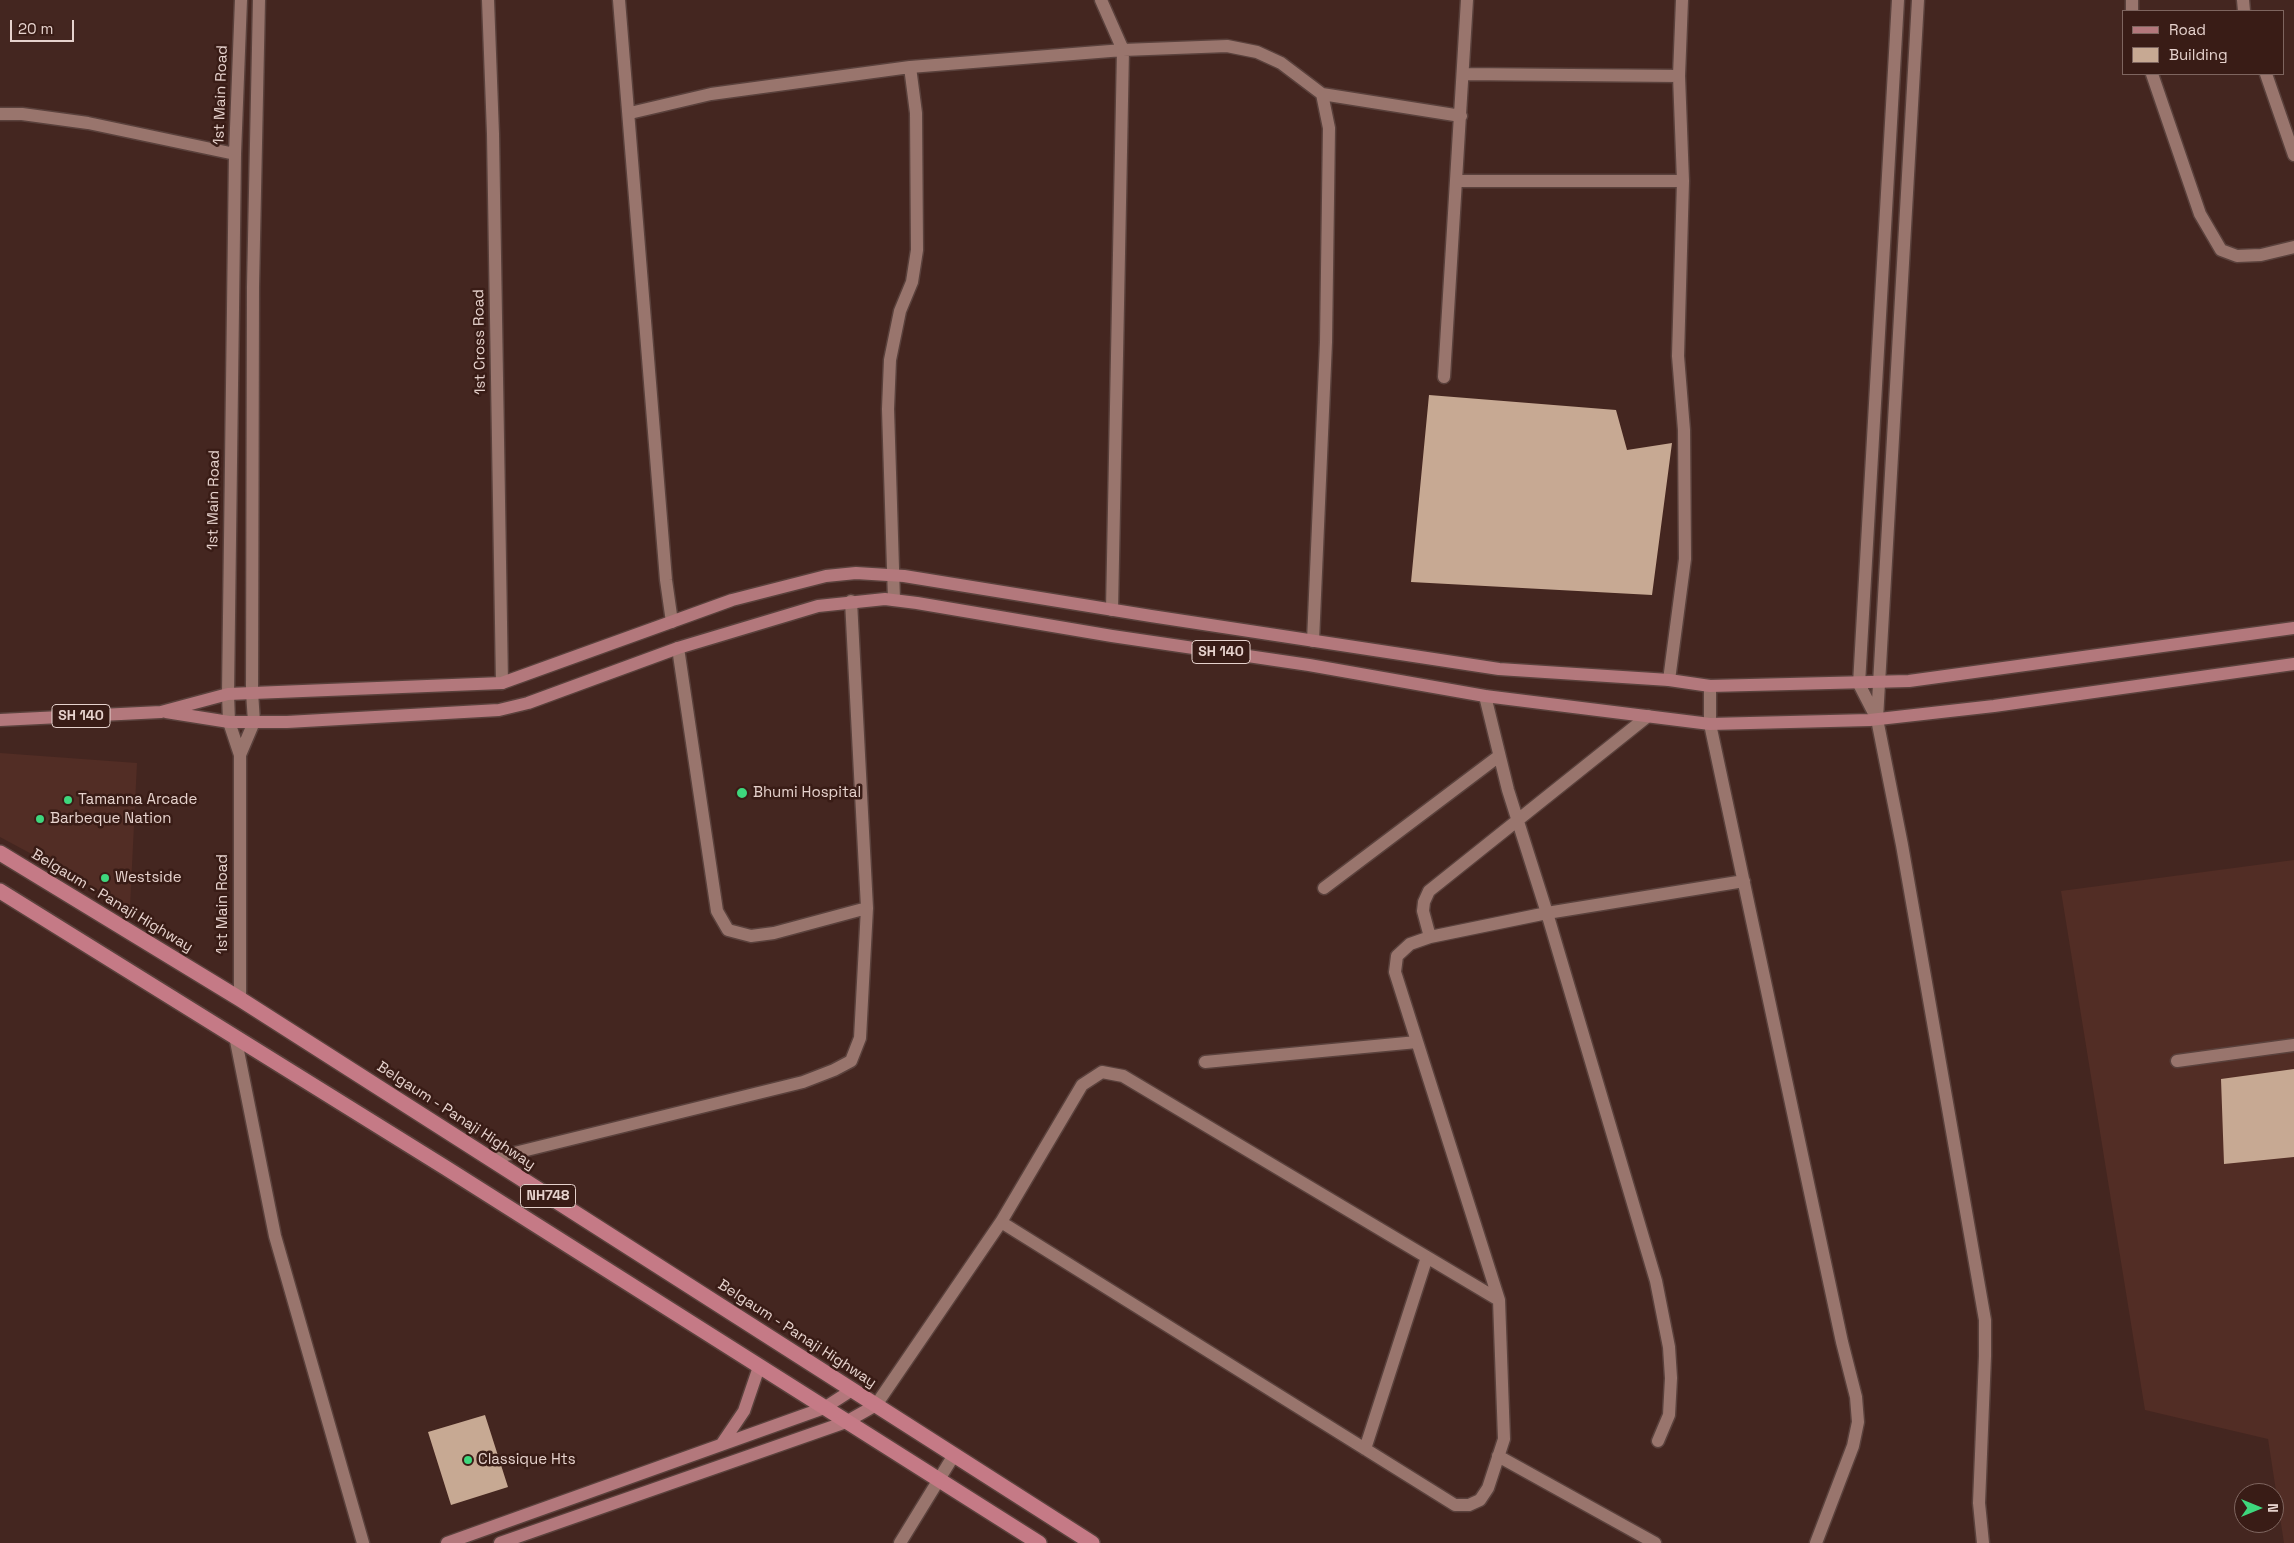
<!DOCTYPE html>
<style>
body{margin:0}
#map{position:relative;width:2294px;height:1543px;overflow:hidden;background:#442620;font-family:"Space Grotesk",sans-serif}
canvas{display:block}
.legend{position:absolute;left:2122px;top:10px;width:162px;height:65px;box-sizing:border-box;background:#391c16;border:1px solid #7e655f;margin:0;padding:6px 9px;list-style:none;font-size:15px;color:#e6d2cd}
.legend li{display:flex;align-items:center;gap:10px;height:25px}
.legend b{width:25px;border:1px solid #7e655f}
.north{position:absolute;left:2234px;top:1483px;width:50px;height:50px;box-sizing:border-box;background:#391c16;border:1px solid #7e655f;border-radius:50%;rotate:90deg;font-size:14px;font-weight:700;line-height:20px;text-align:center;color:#e6d2cd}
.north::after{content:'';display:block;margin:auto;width:18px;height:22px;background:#3ed77d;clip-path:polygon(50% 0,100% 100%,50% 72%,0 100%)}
.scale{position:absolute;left:10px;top:20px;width:64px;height:22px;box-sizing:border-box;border:2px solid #e6d2cd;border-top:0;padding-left:6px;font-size:15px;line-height:18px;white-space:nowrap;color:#e6d2cd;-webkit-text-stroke:4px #391c16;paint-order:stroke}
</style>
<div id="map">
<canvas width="2294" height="1543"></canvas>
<ul class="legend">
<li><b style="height:6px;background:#b3787c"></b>Road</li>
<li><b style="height:14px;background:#c7a993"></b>Building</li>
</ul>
<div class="north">N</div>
<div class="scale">20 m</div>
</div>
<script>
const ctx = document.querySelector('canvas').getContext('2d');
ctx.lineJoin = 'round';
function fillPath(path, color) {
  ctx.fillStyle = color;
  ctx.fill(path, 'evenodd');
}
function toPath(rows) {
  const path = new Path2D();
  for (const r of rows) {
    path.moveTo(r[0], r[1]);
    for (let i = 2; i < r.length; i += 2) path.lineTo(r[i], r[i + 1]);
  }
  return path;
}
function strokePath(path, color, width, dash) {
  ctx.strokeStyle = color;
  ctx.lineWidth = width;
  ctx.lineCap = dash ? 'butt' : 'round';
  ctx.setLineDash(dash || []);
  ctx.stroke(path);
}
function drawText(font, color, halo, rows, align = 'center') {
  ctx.font = font + ' "Space Grotesk",sans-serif';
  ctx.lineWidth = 5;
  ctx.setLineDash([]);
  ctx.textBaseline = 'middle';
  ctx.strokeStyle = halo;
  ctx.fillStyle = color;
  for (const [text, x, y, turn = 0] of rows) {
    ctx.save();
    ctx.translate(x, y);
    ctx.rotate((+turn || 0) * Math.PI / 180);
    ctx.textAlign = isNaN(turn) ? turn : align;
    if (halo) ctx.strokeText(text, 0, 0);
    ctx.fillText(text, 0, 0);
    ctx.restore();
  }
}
fillPath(toPath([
 [0,753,137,763,130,907,0,837],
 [2294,860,2294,1543,2284,1543,2268,1439,2145,1410,2061,891]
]), '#522d25');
fillPath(toPath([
 [1429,395,1616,410,1627,450,1672,443,1652,595,1411,582],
 [2294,1069,2294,1157,2224,1164,2221,1079],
 [485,1415,508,1487,451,1505,428,1432]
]), '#c7a993');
const minor = toPath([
 [488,0,493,134,502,683],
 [619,0,666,580,672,622],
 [1101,0,1123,50,1227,46,1257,52,1281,63,1322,94,1329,128,1326,342,1313,641],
 [1898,0,1859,684,1877,719,1918,0],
 [2243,0,2244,11],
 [2132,11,2132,0],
 [1463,74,1679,76],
 [2152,74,2200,214,2221,250,2237,256,2261,255,2294,247],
 [2266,74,2294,155],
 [1322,94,1461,116],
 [630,113,711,94,910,67,1123,50,1112,610],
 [0,114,22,114,88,123,235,154],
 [1456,181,1683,181],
 [1444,377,1467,0],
 [894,600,888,409,890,360,900,311,912,282,917,250,916,113,910,67],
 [678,648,717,911,728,930,751,936,774,933,867,908],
 [1669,680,1685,559,1684,430,1678,356,1683,181,1679,76,1682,0],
 [1710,686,1710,724,1842,1342,1856,1397,1858,1422,1853,1446,1816,1543],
 [1485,696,1508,790,1547,913,1656,1281,1669,1347,1671,1378,1669,1415,1658,1441],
 [1877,719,1902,845,1985,1320,1985,1356,1979,1503,1983,1543],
 [240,755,254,722,252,692,253,287,259,0],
 [1324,888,1499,756],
 [1430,937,1423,911,1424,902,1429,891,1648,716],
 [240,999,240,755,229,722,228,694,235,154,241,0],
 [235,1036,275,1236,363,1543],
 [2177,1061,2294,1045],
 [1205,1062,1417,1042],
 [490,1159,803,1082,834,1070,851,1061,860,1038,867,908,851,601],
 [1001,1222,1455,1505,1469,1505,1480,1500,1488,1488,1504,1439,1499,1300],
 [876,1405,1001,1222,1082,1085,1102,1072,1123,1076,1499,1300,1395,972,1397,956,1410,944,1430,937,1547,913,1744,881],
 [1365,1449,1427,1257],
 [1498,1456,1655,1543],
 [900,1543,954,1455]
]);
const major = toPath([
 [166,712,229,722,287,722,499,710,528,703,678,648,818,606,885,599,917,603,1112,636,1309,665,1485,696,1710,724,1870,720,1994,706,2294,664],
 [0,720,161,712,228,694,502,683,732,600,826,576,856,573,904,576,1151,616,1499,669,1669,680,1710,686,1909,681,2294,628],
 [721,1445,744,1411,759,1367],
 [447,1543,824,1408,852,1390],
 [500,1543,846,1422,876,1405]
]);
const highway = toPath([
 [0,853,240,999,1092,1543],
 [0,891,446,1168,1039,1543]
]);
strokePath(minor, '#5a413c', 15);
strokePath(major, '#5a413c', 15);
strokePath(highway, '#5a413c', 18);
strokePath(minor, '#99756d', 12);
strokePath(major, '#b3787c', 12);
strokePath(highway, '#c57a86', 15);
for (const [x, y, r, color] of [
 [742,793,6,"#3ed77d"],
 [68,800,5,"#3ed77d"],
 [40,819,5,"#3ed77d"],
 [105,878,5,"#3ed77d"],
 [468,1460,5,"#3ed77d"]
]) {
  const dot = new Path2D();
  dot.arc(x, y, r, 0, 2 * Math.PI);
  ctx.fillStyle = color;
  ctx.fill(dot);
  strokePath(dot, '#391c16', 2);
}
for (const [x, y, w] of [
 [1221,652,58],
 [81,716,58],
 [548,1196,55]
]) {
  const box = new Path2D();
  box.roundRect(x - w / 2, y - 11.5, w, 23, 4);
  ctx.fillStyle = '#391c16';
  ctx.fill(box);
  strokePath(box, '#e6d2cd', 1);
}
drawText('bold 14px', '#e6d2cd', null, [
 ["SH 140",1221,652],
 ["SH 140",81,716],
 ["NH748",548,1196]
]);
drawText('15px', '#e6d2cd', '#391c16', [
 ["1st Main Road",221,95,-88],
 ["1st Cross Road",480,342,-91],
 ["1st Main Road",214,500,-89],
 ["Belgaum - Panaji Highway",112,901,31],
 ["1st Main Road",223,904,-90],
 ["Belgaum - Panaji Highway",456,1116,33],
 ["Belgaum - Panaji Highway",797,1334,33]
]);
drawText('15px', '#e6d2cd', '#391c16', [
 ["Bhumi Hospital",753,793],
 ["Tamanna Arcade",78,800],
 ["Barbeque Nation",50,819],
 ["Westside",115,878],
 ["Classique Hts",478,1460]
], 'left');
</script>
